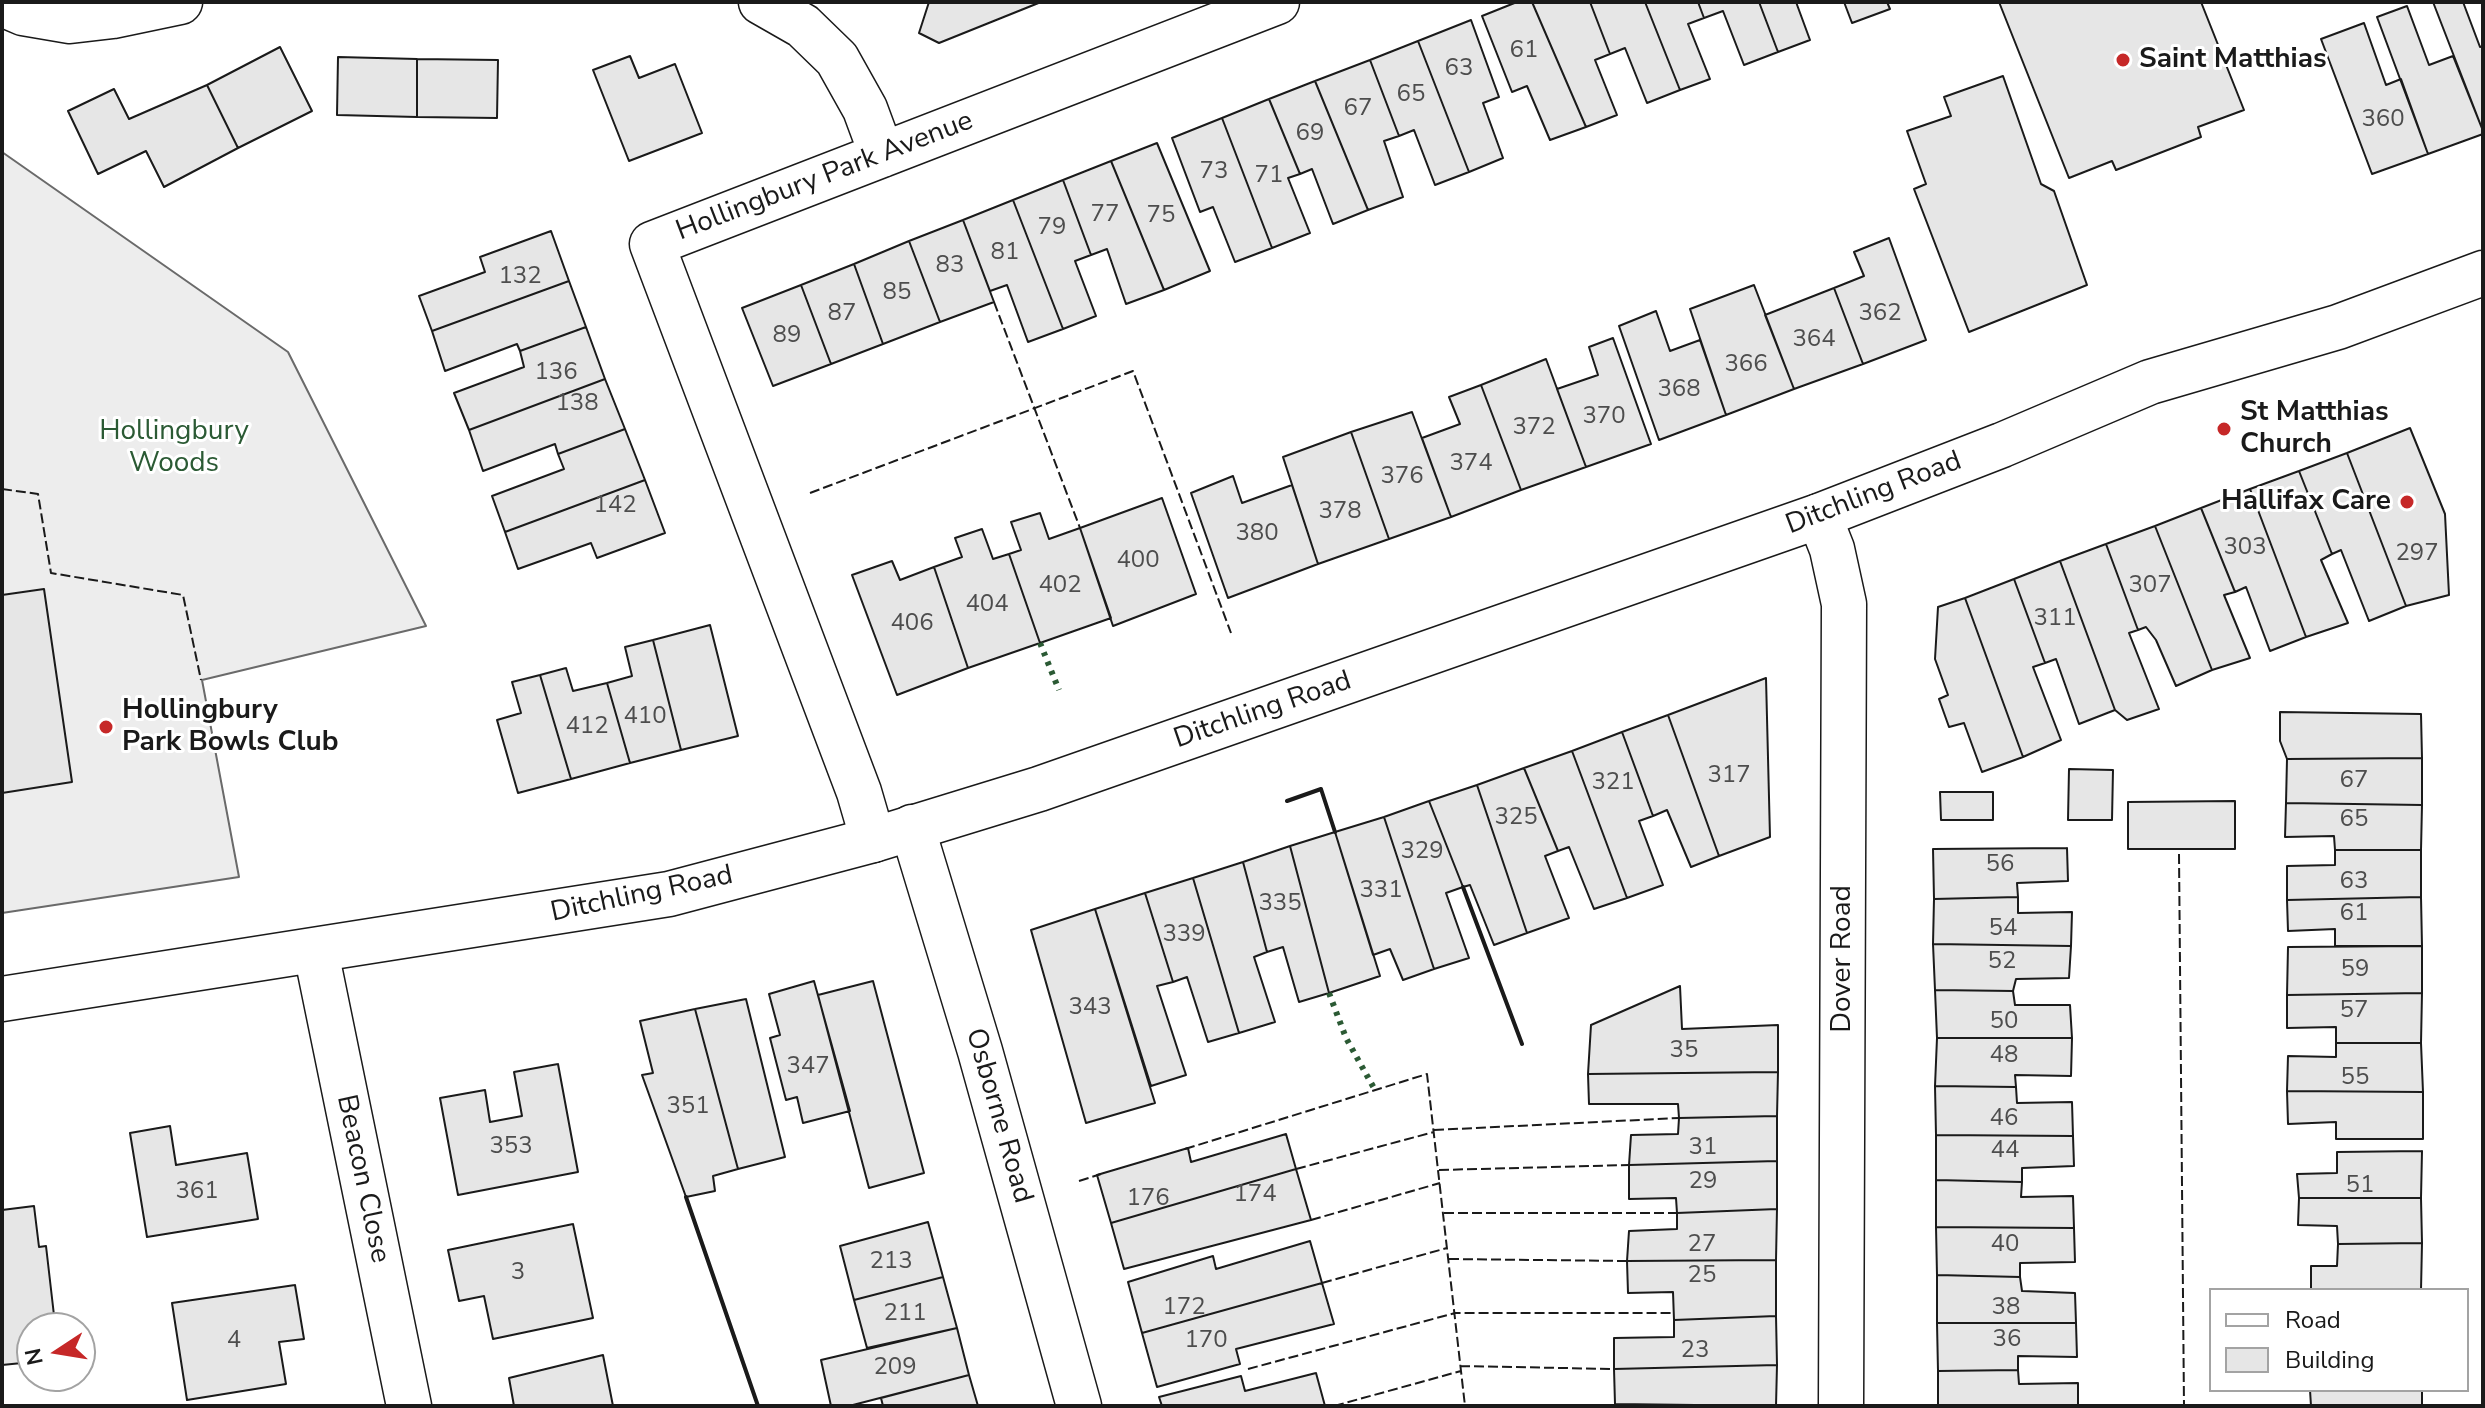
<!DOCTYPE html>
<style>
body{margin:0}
#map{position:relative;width:2485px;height:1408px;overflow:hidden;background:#fff;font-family:"Nunito Sans",sans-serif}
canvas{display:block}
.frame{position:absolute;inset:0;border:4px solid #1a1a1a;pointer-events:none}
.legend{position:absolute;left:2209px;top:1288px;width:260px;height:104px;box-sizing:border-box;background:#fff;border:2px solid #a3a3a3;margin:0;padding:10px 14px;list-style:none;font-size:24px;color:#1a1a1a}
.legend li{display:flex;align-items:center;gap:16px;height:40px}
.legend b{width:40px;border:2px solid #a3a3a3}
.north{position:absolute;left:16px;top:1312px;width:80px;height:80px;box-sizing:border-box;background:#fff;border:2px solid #a3a3a3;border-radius:50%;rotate:258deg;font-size:22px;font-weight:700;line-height:32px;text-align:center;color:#1a1a1a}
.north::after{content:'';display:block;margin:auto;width:28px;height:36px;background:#c62828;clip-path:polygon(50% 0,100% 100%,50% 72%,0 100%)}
</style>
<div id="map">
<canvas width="2485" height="1408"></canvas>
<div class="frame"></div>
<ul class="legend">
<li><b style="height:10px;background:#fff"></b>Road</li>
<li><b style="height:22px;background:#e6e6e6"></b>Building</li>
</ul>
<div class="north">N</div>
</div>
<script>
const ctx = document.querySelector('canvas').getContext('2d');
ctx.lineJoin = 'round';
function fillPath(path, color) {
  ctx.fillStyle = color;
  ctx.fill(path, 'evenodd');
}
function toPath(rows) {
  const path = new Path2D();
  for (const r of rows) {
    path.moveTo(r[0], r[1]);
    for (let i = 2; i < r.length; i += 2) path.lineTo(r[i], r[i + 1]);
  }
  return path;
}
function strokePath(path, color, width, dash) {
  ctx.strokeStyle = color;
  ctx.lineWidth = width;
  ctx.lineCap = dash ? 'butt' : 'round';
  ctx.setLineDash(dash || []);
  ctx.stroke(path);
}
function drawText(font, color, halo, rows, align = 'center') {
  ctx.font = font + ' "Nunito Sans",sans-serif';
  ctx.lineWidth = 6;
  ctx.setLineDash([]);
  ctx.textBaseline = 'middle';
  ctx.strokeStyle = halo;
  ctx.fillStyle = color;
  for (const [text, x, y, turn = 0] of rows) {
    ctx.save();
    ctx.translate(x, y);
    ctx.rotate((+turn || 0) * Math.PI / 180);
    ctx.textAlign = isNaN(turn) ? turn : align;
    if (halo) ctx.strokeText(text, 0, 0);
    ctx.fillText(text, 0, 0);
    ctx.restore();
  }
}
const built = toPath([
 [2,152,288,352,426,626,202,680,239,877,2,913,2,152]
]);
fillPath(built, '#ededed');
strokePath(built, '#6a6a6a', 2);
const building = toPath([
 [929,2,1041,2,939,43,919,33,929,2],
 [1517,2,1532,2,1586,127,1550,140,1527,86,1512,92,1482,16,1517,2],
 [1532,2,1590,2,1610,54,1595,60,1617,115,1586,127,1532,2],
 [1590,2,1645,2,1680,90,1647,103,1625,48,1610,54,1590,2],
 [1645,2,1698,2,1704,18,1688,24,1710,79,1680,90,1645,2],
 [1698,2,1759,2,1778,52,1744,65,1723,11,1704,18,1698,2],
 [1759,2,1796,2,1810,40,1778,52,1759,2],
 [1844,2,1887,2,1890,9,1852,23,1844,2],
 [1999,2,2201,2,2244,110,2198,127,2201,137,2116,170,2112,161,2069,178,1999,2],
 [2433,2,2463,2,2480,47,2483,46,2483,131,2433,2],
 [2407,6,2429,65,2453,56,2483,131,2483,134,2428,154,2377,17,2407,6],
 [1471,20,1499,97,1483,103,1503,158,1469,172,1418,41,1471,20],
 [2364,23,2386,85,2401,79,2428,154,2372,174,2321,39,2364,23],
 [1418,41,1469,172,1435,185,1414,130,1399,136,1370,60,1418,41],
 [280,47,312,111,238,148,207,85,280,47],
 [630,56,639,78,675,64,702,133,629,161,593,70,630,56],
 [338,57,417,59,417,117,337,115,338,57],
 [417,59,498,60,497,118,417,117,417,59],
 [1370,60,1399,136,1384,141,1403,197,1368,210,1315,81,1370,60],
 [2003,76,2041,184,2054,191,2087,285,1969,332,1914,189,1926,184,1907,131,1951,116,1944,97,2003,76],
 [1315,81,1368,210,1333,224,1312,169,1300,174,1269,99,1315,81],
 [207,85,238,148,164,187,146,151,98,174,68,111,114,89,129,119,207,85],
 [1269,99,1300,174,1288,178,1310,233,1272,248,1222,118,1269,99],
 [1222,118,1272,248,1235,262,1213,207,1200,212,1172,138,1222,118],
 [1157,143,1210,271,1164,290,1111,161,1157,143],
 [1111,161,1164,290,1126,304,1107,249,1091,255,1063,180,1111,161],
 [1063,180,1091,255,1075,261,1096,316,1063,329,1013,200,1063,180],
 [1013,200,1063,329,1028,342,1007,285,990,291,963,220,1013,200],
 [963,220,994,302,940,322,909,241,963,220],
 [551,231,569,281,432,331,419,296,485,272,480,257,551,231],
 [1889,238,1926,340,1863,364,1834,288,1864,276,1854,252,1889,238],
 [909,241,940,322,883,344,854,264,909,241],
 [854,264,883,344,831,364,801,285,854,264],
 [569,281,586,327,520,351,517,344,445,371,432,331,569,281],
 [801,285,831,364,773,386,742,308,801,285],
 [1754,285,1794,389,1726,415,1690,309,1754,285],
 [1834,288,1863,364,1794,389,1765,315,1834,288],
 [1656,311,1670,351,1700,340,1726,415,1659,440,1619,326,1656,311],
 [586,327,605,379,469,430,454,393,524,367,520,351,586,327],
 [1613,338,1651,444,1586,467,1557,389,1598,375,1589,347,1613,338],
 [1546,359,1586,467,1521,490,1481,385,1546,359],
 [605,379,625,429,558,454,555,444,483,471,469,430,605,379],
 [1481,385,1521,490,1451,517,1422,438,1460,424,1449,397,1481,385],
 [1412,412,1451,517,1389,539,1351,432,1412,412],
 [2410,428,2445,514,2449,595,2406,606,2347,453,2410,428],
 [625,429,645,480,505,532,492,496,564,469,558,454,625,429],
 [1351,432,1389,539,1318,564,1283,457,1351,432],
 [2347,453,2406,606,2369,621,2341,550,2332,554,2299,471,2347,453],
 [2299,471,2332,554,2321,560,2348,623,2306,637,2250,489,2299,471],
 [1233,476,1242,503,1292,485,1318,564,1228,598,1191,493,1233,476],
 [645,480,665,533,597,558,591,543,518,569,505,532,645,480],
 [2250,489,2306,637,2270,651,2246,587,2235,592,2201,508,2250,489],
 [1162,498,1196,594,1113,626,1080,528,1162,498],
 [2201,508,2235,592,2224,595,2250,658,2212,670,2155,526,2201,508],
 [1040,513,1049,539,1080,528,1111,618,1040,643,1009,554,1021,550,1011,522,1040,513],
 [2155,526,2212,670,2176,686,2156,640,2146,627,2138,630,2106,544,2155,526],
 [982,529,993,559,1009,554,1040,643,968,668,934,567,962,557,955,538,982,529],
 [2106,544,2138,630,2129,633,2159,709,2127,720,2115,710,2060,561,2106,544],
 [892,561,900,580,934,567,968,668,897,695,852,575,892,561],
 [2060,561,2115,710,2079,724,2056,659,2045,663,2014,579,2060,561],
 [2014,579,2045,663,2033,667,2061,740,2023,757,1965,598,2014,579],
 [44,589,72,782,2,793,2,595,44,589],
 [1965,598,2023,757,1982,772,1964,723,1949,727,1939,699,1948,695,1935,659,1938,607,1965,598],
 [710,625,738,736,681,750,653,640,710,625],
 [653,640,681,750,630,763,607,683,632,676,625,647,653,640],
 [566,668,573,691,607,683,630,763,571,779,540,675,566,668],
 [540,675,571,779,518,793,497,720,521,713,512,682,540,675],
 [1766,678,1770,837,1719,856,1668,715,1766,678],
 [2280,712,2421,714,2422,758,2287,759,2280,741,2280,712],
 [1668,715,1719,856,1691,867,1667,810,1653,816,1622,732,1668,715],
 [1622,732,1653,816,1639,821,1663,885,1627,898,1572,751,1622,732],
 [1572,751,1627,898,1594,909,1569,847,1558,851,1524,768,1572,751],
 [2422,758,2422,805,2286,803,2287,759,2422,758],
 [1524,768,1558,851,1545,856,1569,918,1527,933,1477,785,1524,768],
 [2069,769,2113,770,2112,820,2068,820,2069,769],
 [1477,785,1527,933,1494,945,1470,885,1463,887,1429,801,1477,785],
 [1940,792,1993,792,1993,820,1941,820,1940,792],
 [1429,801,1463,887,1446,893,1469,958,1434,969,1384,817,1429,801],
 [2235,801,2235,849,2128,849,2128,802,2235,801],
 [2286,803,2422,805,2421,850,2335,850,2334,836,2285,837,2286,803],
 [1384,817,1434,969,1403,980,1390,949,1373,955,1335,832,1384,817],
 [1335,832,1380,976,1329,993,1290,846,1335,832],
 [1290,846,1329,993,1299,1002,1283,947,1267,952,1243,862,1290,846],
 [2067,848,2068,881,2017,883,2018,897,1934,899,1933,849,2067,848],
 [2335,850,2421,850,2421,897,2287,900,2287,866,2335,865,2335,850],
 [1243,862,1267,952,1254,957,1275,1022,1239,1033,1193,878,1243,862],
 [1193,878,1239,1033,1208,1042,1187,977,1173,982,1145,893,1193,878],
 [1145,893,1173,982,1157,986,1186,1075,1151,1086,1095,909,1145,893],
 [2018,897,2018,913,2072,912,2071,946,1933,944,1934,899,2018,897],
 [2421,897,2422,946,2335,946,2335,929,2288,931,2287,900,2421,897],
 [1095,909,1155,1103,1086,1123,1031,930,1095,909],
 [1933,944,2071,946,2069,978,2016,979,2013,991,1935,990,1933,944],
 [2422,946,2422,993,2287,995,2288,947,2422,946],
 [814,981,850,1111,803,1123,797,1097,786,1100,770,1038,780,1035,769,994,814,981],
 [873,981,924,1173,869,1188,818,995,873,981],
 [1680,986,1682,1029,1778,1025,1778,1072,1588,1074,1591,1025,1680,986],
 [1935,990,2013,991,2015,1005,2070,1005,2072,1038,1937,1038,1935,990],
 [2422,993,2421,1043,2336,1043,2336,1027,2287,1028,2287,995,2422,993],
 [746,999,785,1157,738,1169,695,1009,746,999],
 [695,1009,738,1169,713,1176,715,1191,686,1197,642,1075,653,1073,640,1021,695,1009],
 [1937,1038,2072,1038,2071,1076,2015,1075,2016,1087,1935,1086,1937,1038],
 [2336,1043,2421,1043,2423,1092,2287,1091,2288,1056,2336,1057,2336,1043],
 [558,1064,578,1172,458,1195,440,1098,485,1090,490,1122,522,1116,514,1072,558,1064],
 [1778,1072,1777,1116,1679,1118,1678,1104,1589,1104,1588,1074,1778,1072],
 [1935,1086,2016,1087,2017,1103,2072,1102,2073,1136,1936,1135,1935,1086],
 [2287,1091,2423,1092,2423,1139,2336,1139,2336,1122,2288,1124,2287,1091],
 [1777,1116,1777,1161,1629,1165,1631,1135,1678,1134,1679,1118,1777,1116],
 [170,1126,176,1165,247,1153,258,1219,147,1237,130,1133,170,1126],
 [1286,1134,1296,1169,1111,1223,1097,1175,1188,1148,1191,1162,1286,1134],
 [1936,1135,2073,1136,2074,1166,2022,1168,2022,1182,1936,1180,1936,1135],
 [2422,1151,2421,1198,2299,1198,2297,1174,2337,1173,2337,1152,2422,1151],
 [1777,1161,1777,1209,1677,1213,1676,1198,1629,1199,1629,1165,1777,1161],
 [1296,1169,1311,1220,1124,1269,1111,1223,1296,1169],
 [1936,1180,2022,1182,2021,1197,2073,1196,2074,1228,1936,1227,1936,1180],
 [2299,1198,2421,1198,2422,1243,2338,1244,2337,1226,2298,1225,2299,1198],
 [34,1206,39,1247,46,1246,55,1324,29,1326,32,1362,2,1365,2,1210,34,1206],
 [1777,1209,1776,1260,1627,1261,1629,1231,1677,1229,1677,1213,1777,1209],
 [928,1222,943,1277,854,1300,840,1246,928,1222],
 [573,1224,593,1318,493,1339,484,1296,459,1301,448,1250,573,1224],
 [1936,1227,2074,1228,2075,1262,2020,1263,2020,1277,1937,1275,1936,1227],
 [1310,1241,1322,1283,1142,1333,1128,1282,1213,1256,1216,1269,1310,1241],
 [2422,1243,2421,1290,2311,1290,2311,1266,2337,1266,2338,1244,2422,1243],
 [1776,1260,1776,1316,1674,1320,1673,1292,1628,1293,1627,1261,1776,1260],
 [1937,1275,2020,1277,2022,1291,2075,1293,2076,1323,1937,1323,1937,1275],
 [943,1277,957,1328,867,1348,854,1300,943,1277],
 [1322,1283,1334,1324,1236,1349,1240,1364,1157,1387,1142,1333,1322,1283],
 [295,1285,304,1339,279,1342,286,1384,187,1400,172,1303,295,1285],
 [1776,1316,1777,1365,1614,1369,1614,1338,1674,1337,1674,1320,1776,1316],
 [1937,1323,2076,1323,2077,1357,2018,1356,2018,1370,1938,1371,1937,1323],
 [957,1328,969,1375,849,1406,831,1406,821,1360,957,1328],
 [603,1355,613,1406,514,1406,509,1378,603,1355],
 [1777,1365,1776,1406,1615,1404,1614,1369,1777,1365],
 [2018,1370,2019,1384,2078,1383,2078,1406,1938,1406,1938,1371,2018,1370],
 [1316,1373,1325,1406,1162,1406,1159,1397,1241,1376,1245,1391,1316,1373],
 [969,1375,978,1406,883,1406,881,1398,969,1375],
 [2310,1390,2422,1390,2422,1406,2311,1406,2310,1390]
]);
fillPath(building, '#e6e6e6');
strokePath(building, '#1a1a1a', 2);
const minor = toPath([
 [761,2,803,26,837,59,865,109,882,155],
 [2,4,23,13,70,21,113,16,180,2],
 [1819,516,1832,549,1844,604,1841,1406],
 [912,827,980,1051,1079,1406],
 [873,840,859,792,652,244,1277,2],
 [316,952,409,1406]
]);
const tertiary = toPath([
 [2,999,669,894,873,840,1039,789,1819,516,2002,445,2150,382,2338,327,2483,273]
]);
strokePath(minor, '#1a1a1a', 47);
strokePath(tertiary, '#1a1a1a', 47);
strokePath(minor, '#fff', 44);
strokePath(tertiary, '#fff', 44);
strokePath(toPath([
 [1040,643,1059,690],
 [1329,993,1346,1038,1375,1090]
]), '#2b5a34', 6, [4, 6]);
strokePath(toPath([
 [994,302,1080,528],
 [2,489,38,494,51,573,183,595,201,680],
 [810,493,1133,371,1231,633],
 [2179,854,2184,1406],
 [1434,1130,1679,1118],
 [1185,1149,1427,1074,1465,1406],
 [1296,1169,1434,1132],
 [1439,1170,1629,1165],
 [1079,1181,1101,1174],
 [1444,1213,1677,1213],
 [1311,1220,1440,1183],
 [1449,1259,1627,1261],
 [1322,1283,1447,1248],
 [1460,1366,1614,1369],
 [1248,1369,1455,1313,1673,1313],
 [1334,1406,1461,1371]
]), '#1a1a1a', 2, [10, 4]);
strokePath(toPath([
 [1287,801,1321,789,1335,832],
 [1463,887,1522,1044],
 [686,1197,758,1406]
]), '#1a1a1a', 4);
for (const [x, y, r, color] of [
 [2123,60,8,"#c62828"],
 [2224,429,8,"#c62828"],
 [2407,502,8,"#c62828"],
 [106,727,8,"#c62828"]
]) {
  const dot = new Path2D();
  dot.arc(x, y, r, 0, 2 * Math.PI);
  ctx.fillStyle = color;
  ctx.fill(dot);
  strokePath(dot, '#fff', 3);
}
drawText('24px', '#4d4d4d', null, [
 ["61",1524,51],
 ["63",1459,69],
 ["65",1411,95],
 ["67",1358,109],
 ["360",2383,120],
 ["69",1310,134],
 ["73",1214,172],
 ["71",1269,176],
 ["77",1105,215],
 ["75",1161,216],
 ["79",1052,228],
 ["81",1005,253],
 ["83",950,266],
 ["132",520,277],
 ["85",897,293],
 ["87",842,314],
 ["362",1880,314],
 ["89",787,336],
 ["364",1814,340],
 ["366",1746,365],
 ["136",556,373],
 ["368",1679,390],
 ["138",577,404],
 ["370",1604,417],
 ["372",1534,428],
 ["374",1471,464],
 ["376",1402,477],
 ["142",615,506],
 ["378",1340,512],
 ["380",1257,534],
 ["303",2245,548],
 ["297",2417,554],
 ["400",1138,561],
 ["402",1060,586],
 ["307",2150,586],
 ["404",987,605],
 ["311",2055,619],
 ["406",912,624],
 ["410",645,717],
 ["412",587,727],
 ["317",1729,776],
 ["67",2354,781],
 ["321",1613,783],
 ["325",1516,818],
 ["65",2354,820],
 ["329",1422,852],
 ["56",2000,865],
 ["63",2354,882],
 ["331",1381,891],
 ["335",1280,904],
 ["61",2354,914],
 ["54",2003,929],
 ["339",1184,935],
 ["52",2002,962],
 ["59",2355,970],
 ["343",1090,1008],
 ["57",2354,1011],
 ["50",2004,1022],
 ["35",1684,1051],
 ["48",2004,1056],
 ["347",808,1067],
 ["55",2355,1078],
 ["351",688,1107],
 ["46",2004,1119],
 ["353",511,1147],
 ["31",1703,1148],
 ["44",2005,1151],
 ["29",1703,1182],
 ["51",2360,1186],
 ["361",197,1192],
 ["174",1255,1195],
 ["176",1148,1199],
 ["27",1702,1245],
 ["40",2005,1245],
 ["213",891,1262],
 ["3",518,1273],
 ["25",1702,1276],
 ["172",1184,1308],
 ["38",2006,1308],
 ["211",905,1314],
 ["36",2007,1340],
 ["4",234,1341],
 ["170",1206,1341],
 ["23",1695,1351],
 ["209",895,1368]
]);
drawText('bold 28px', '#1a1a1a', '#fff', [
 ["Saint Matthias",2139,60],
 ["St Matthias",2240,413],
 ["Church",2240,445],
 ["Hallifax Care",2391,502,"right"],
 ["Hollingbury",122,711],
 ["Park Bowls Club",122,743]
], 'left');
drawText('28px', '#1a1a1a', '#fff', [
 ["Hollingbury Park Avenue",825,177,-21],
 ["Ditchling Road",1874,494,-21],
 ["Ditchling Road",1263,711,-19],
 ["Ditchling Road",642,895,-12],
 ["Dover Road",1843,959,-90],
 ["Osborne Road",998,1116,74],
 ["Beacon Close",362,1179,78]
]);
drawText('28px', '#2b5a34', '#fff', [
 ["Hollingbury",174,432],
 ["Woods",174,464]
]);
</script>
